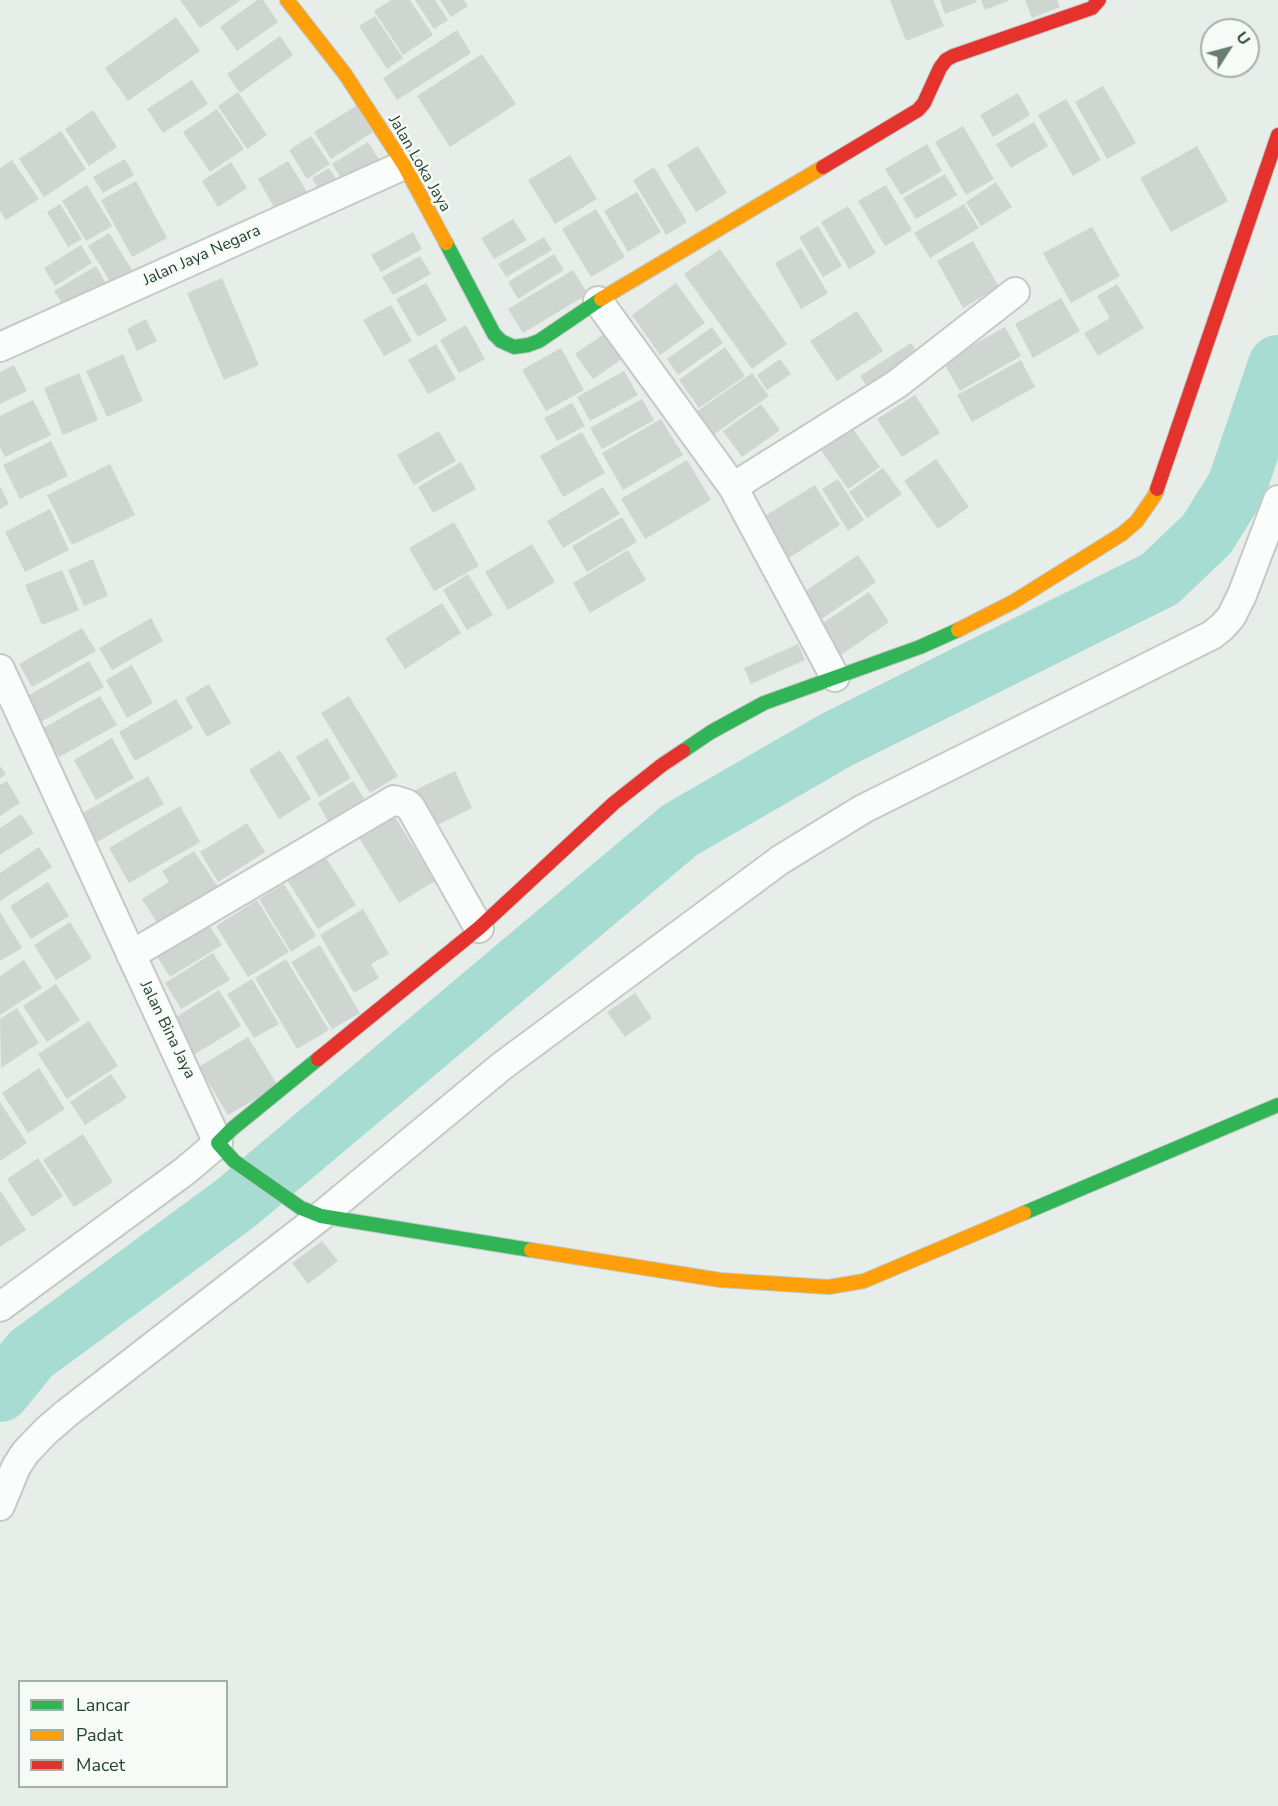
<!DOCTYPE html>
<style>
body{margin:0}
#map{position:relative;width:1278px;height:1806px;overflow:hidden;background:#e7ede8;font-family:"Nunito Sans",sans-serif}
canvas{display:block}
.legend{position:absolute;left:18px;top:1680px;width:210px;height:108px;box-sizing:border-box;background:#f6fbf7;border:2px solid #a2b1a7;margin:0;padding:8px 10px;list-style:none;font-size:18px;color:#23422f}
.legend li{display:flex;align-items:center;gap:12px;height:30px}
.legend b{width:30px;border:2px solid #a2b1a7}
.north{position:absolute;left:1200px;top:18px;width:60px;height:60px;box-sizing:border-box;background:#f6fbf7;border:2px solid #a2b1a7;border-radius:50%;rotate:54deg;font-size:16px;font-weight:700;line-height:24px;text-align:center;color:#23422f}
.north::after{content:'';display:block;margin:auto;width:21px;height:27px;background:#687e70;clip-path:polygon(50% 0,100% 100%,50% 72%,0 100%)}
</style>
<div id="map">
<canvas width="1278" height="1806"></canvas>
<ul class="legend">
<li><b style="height:8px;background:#30b455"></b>Lancar</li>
<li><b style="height:8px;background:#ff9f0a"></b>Padat</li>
<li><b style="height:8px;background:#e5322d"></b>Macet</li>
</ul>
<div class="north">U</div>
</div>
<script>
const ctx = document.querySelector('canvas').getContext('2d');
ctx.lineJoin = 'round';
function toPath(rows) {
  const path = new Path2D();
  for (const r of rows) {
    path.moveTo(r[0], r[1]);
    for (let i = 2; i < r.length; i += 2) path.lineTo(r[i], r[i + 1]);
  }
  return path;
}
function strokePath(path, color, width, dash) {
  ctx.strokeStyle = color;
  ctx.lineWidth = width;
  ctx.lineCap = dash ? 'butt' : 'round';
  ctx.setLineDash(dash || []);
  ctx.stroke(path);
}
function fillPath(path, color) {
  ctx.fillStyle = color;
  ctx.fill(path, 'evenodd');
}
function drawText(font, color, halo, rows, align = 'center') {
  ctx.font = font + ' "Nunito Sans",sans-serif';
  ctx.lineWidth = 5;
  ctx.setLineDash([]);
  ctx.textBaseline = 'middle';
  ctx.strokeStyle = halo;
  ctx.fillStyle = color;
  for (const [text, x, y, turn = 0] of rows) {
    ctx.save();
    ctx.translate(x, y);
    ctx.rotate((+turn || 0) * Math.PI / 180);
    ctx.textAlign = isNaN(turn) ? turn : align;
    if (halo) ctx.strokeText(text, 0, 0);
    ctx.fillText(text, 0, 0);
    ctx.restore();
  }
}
strokePath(toPath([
 [0,1392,31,1354,236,1203,680,830,836,740,1160,579,1207,534,1237,486,1278,365]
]), '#a7dcd2', 60);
fillPath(toPath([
 [180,0,241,0,200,28],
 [257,0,263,0,278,22,237,51,220,27],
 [391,0,410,0,433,35,403,55,374,11],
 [415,0,435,0,448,20,434,29],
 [440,0,464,0,468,6,451,17],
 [890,0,933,0,944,26,906,41],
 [940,0,976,0,977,2,945,14],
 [981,0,1010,0,985,10],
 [1025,0,1057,0,1060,7,1032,18],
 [375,16,403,58,387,69,359,26],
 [176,17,200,51,128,101,105,68],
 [457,30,471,53,397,100,383,78],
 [280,36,293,55,240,93,227,74],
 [482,54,516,104,450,147,417,96],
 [192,80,208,104,163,133,147,109],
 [1103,86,1136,143,1107,159,1075,102],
 [238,92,267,135,247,149,218,106],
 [1018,93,1030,115,993,137,980,115],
 [1066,99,1101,160,1073,176,1038,115],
 [356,106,373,132,331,159,314,132],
 [217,109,244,149,210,172,183,132],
 [93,110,117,147,89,166,65,129],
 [1034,122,1048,146,1011,168,996,144],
 [963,126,994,179,966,195,935,142],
 [61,131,86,169,44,197,19,159],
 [311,136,330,164,307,179,289,150],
 [368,142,380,161,345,184,332,164],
 [927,144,942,171,901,195,885,169],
 [698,146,727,193,696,212,667,165],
 [1197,146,1228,201,1171,232,1140,178],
 [570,155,597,199,555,224,528,180],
 [125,159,134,175,103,193,93,177],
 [12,160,39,199,6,220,0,211,0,168],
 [288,161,307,192,276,211,258,179],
 [231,162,247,188,218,207,202,181],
 [654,167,687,222,666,235,633,180],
 [329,168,340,186,323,197,312,178],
 [945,174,957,195,916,219,903,198],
 [136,181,167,238,132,257,101,200],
 [996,182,1012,207,981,226,966,202],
 [87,185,112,226,86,241,62,201],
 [886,185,912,230,885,246,858,201],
 [637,192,661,232,628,252,604,211],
 [60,204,82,239,68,247,47,212],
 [964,204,979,228,930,258,914,233],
 [848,206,876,253,849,269,821,222],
 [596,209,625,257,591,277,562,229],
 [513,219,527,240,494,259,481,238],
 [818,226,842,266,823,277,799,237],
 [1092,227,1120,276,1071,303,1043,253],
 [413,232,422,249,381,272,371,255],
 [109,233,134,273,113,286,88,246],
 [544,237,552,250,506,277,498,264],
 [973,241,999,287,963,308,937,261],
 [81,245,92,263,55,286,44,268],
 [801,248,828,293,801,309,775,263],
 [720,249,787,344,752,369,684,274],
 [554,254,564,270,518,299,508,282],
 [420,256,431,274,393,295,382,277],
 [96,266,108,287,68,312,54,291],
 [573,270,588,294,523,333,508,309],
 [222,278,259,365,224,380,187,293],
 [426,283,447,320,418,337,396,299],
 [676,283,705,323,660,355,632,315],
 [1117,284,1144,328,1098,356,1084,333,1110,318,1097,296],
 [1061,298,1080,331,1033,358,1015,324],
 [391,305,412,341,384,356,363,320],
 [857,311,883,351,837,381,810,341],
 [146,319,157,341,137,351,127,329],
 [466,325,485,359,459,373,440,340],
 [712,327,723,343,678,375,667,359],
 [1005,327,1021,356,960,391,943,362],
 [604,334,622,359,593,379,575,354],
 [911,343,923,362,872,394,860,376],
 [436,344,456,379,428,394,408,360],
 [725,347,745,376,699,408,679,380],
 [561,348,584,390,546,411,522,370],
 [123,354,143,401,107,417,86,371],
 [780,359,791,374,767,390,757,375],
 [1021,360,1035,387,972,422,957,395],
 [14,365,27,391,0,404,0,372],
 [624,371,638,395,590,421,577,397],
 [79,373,98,420,63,435,44,388],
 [752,373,769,396,703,442,686,419],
 [915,395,940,433,902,457,877,419],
 [642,399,654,420,602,449,590,428],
 [33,400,51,435,5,457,0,447,0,416],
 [572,403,585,426,557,441,544,418],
 [761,404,780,430,742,457,723,431],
 [661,419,683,455,623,490,602,453],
 [851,426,880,467,848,489,820,449],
 [439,431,456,461,414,485,397,455],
 [582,432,605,473,563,497,540,456],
 [51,441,68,476,20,499,3,465],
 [936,459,969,507,938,529,904,481],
 [687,460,711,500,645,539,621,499],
 [461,462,476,489,433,513,418,487],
 [110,464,135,515,72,545,47,495],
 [883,468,902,494,867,518,849,492],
 [838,479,864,520,848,531,822,489],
 [815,485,840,525,781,563,755,522],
 [0,486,9,504,0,509],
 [603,487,620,514,563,548,547,521],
 [50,509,69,550,25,572,5,532],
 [622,517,637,542,587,572,572,546],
 [454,522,479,566,434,591,409,548],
 [532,544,555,582,508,610,485,572],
 [628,550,646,580,590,613,573,583],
 [858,555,876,582,814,624,804,592],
 [93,559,108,596,84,606,68,570],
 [62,570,79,610,42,625,25,585],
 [468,574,493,615,467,630,443,590],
 [869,592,889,622,835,659,814,629],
 [442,603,461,633,405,669,385,638],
 [151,618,163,641,112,670,99,648],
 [82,628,96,651,32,687,19,664],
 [798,644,805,660,751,684,744,668],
 [89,661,104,687,39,723,24,698],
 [132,665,153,703,127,718,106,680],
 [209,684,231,723,207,737,185,698],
 [100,696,117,725,59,757,42,729],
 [349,696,398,776,370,793,321,713],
 [176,699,193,728,135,761,119,732],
 [112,738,134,778,96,800,74,760],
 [327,738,351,778,319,797,296,757],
 [280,750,311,799,279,819,249,770],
 [0,766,6,774,0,778],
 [455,771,472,808,429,829,411,792],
 [148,776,164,804,97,842,81,814],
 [7,781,20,803,0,816,0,785],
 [353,781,369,806,332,828,318,803],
 [180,806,200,842,129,883,109,848],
 [21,814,34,833,0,855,0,828],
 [393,814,435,881,399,903,358,836],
 [247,823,265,852,218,882,200,852],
 [39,847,52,867,0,901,0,873],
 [194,851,220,890,161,929,142,899,169,882,162,871],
 [325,856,356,905,318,929,287,880],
 [48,882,69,916,31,939,10,906],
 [284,884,316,936,291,952,259,899],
 [257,900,289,952,248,977,216,926],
 [363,909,389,954,371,964,379,978,354,993,320,935],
 [0,912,22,948,0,961],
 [204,917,222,945,170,977,152,949],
 [70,922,92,958,56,980,34,945],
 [320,945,360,1013,332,1029,291,962],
 [213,953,230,980,181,1009,165,983],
 [286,959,329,1030,297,1049,255,978],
 [24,960,42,988,0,1015,0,976],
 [252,979,279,1024,254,1038,227,994],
 [56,984,80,1020,47,1042,23,1006],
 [219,990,241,1026,195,1054,173,1019],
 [635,993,652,1018,625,1037,607,1012],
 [17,1008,39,1043,1,1068,0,1019],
 [89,1021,118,1066,67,1099,38,1054],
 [248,1037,278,1086,228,1115,199,1067],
 [39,1068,65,1109,28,1133,2,1093],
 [111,1074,127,1098,85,1125,70,1102],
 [0,1102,27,1143,0,1161],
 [83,1134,113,1182,74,1207,43,1160],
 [38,1158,63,1196,32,1217,7,1179],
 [0,1190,26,1230,0,1247],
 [322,1241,338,1261,308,1284,292,1263]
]), '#cfd6d1');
const street = toPath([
 [598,301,733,487,835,677],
 [0,347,404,165],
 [733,487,897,384,1015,292],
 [0,669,218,1143,185,1171,0,1307],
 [131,955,394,800,407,804,411,808,479,928],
 [0,1506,16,1467,25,1453,46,1431,67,1413,321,1216,502,1066,780,860,863,809,1212,635,1222,627,1231,617,1242,595,1278,500]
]);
const fast = toPath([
 [446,243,494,334,501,341,514,347,528,345,539,341,601,299],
 [683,751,711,732,764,703,920,647,958,630],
 [318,1059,232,1129,218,1143,234,1161,301,1208,321,1216,531,1250],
 [1024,1213,1278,1105]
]);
const slow = toPath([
 [287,0,345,74,404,165,446,243],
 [601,299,823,167],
 [958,630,1013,602,1122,534,1137,521,1155,495,1157,489],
 [531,1250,720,1280,829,1287,864,1281,1024,1213]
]);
const jam = toPath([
 [823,167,918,110,924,103,940,68,946,60,953,56,1092,8,1099,0],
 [1157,489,1278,135],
 [318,1059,479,928,614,803,662,765,683,751]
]);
strokePath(street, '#c4cac5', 32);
strokePath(fast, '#c1c9c4', 16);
strokePath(slow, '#c1c9c4', 16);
strokePath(jam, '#c1c9c4', 16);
strokePath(street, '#fbfcfc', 28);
strokePath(fast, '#30b455', 14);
strokePath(slow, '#ff9f0a', 14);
strokePath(jam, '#e5322d', 14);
drawText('16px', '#23422f', '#f6fbf7', [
 ["Jalan Loka Jaya",419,164,60],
 ["Jalan Jaya Negara",202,256,-24],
 ["Jalan Bina Jaya",167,1030,64]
]);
</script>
